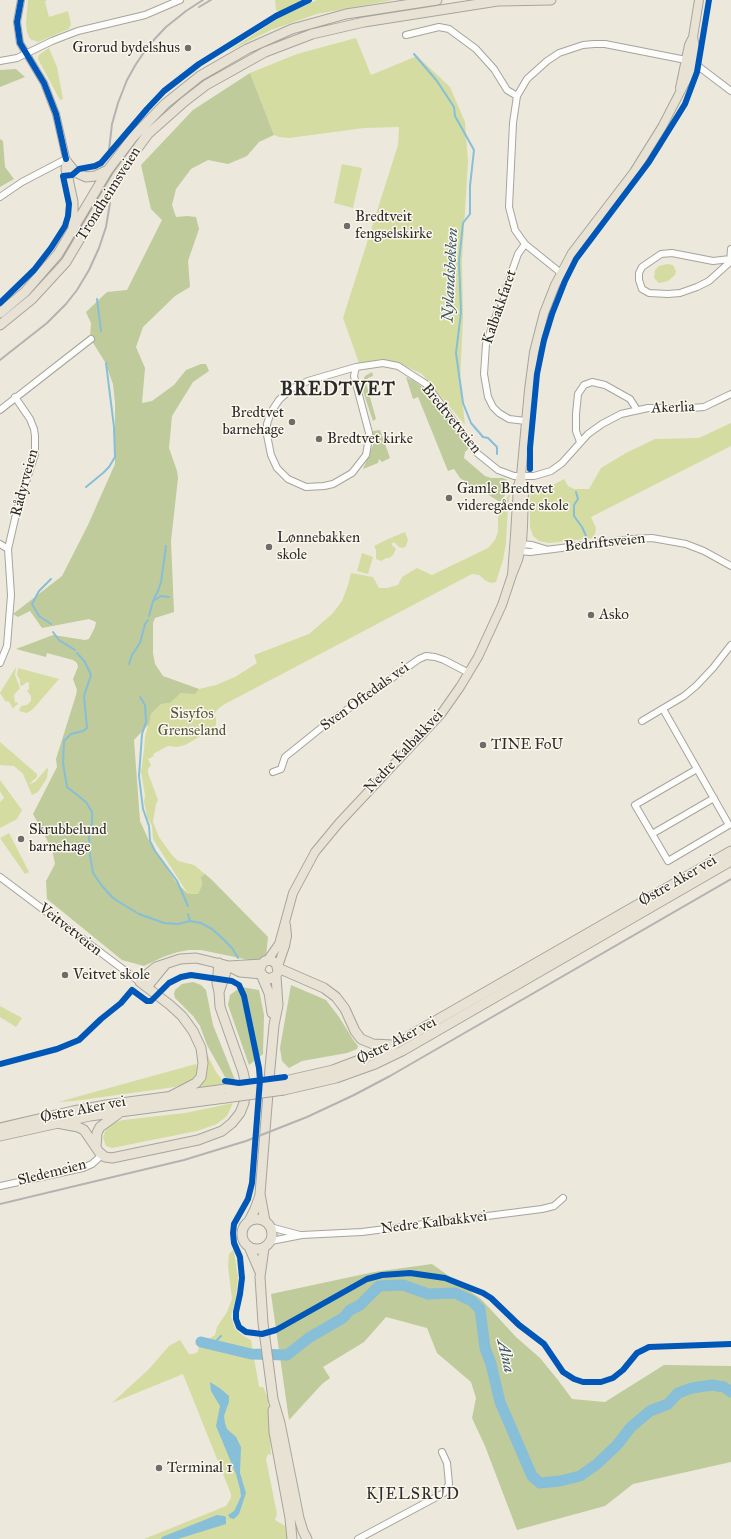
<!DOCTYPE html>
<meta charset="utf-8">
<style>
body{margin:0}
canvas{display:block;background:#ece8db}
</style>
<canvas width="731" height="1539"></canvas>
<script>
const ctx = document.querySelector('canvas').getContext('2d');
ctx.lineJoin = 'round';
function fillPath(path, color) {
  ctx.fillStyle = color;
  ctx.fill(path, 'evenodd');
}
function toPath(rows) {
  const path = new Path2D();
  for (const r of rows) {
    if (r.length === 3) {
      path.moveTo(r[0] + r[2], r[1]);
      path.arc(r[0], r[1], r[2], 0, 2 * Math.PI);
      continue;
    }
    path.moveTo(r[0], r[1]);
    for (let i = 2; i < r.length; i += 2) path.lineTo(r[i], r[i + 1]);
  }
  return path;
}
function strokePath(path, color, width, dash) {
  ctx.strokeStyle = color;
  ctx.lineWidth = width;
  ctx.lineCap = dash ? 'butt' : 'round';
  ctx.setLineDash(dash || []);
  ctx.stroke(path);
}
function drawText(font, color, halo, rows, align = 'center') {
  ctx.font = font + ' "IM FELL Great Primer",serif';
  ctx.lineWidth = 3;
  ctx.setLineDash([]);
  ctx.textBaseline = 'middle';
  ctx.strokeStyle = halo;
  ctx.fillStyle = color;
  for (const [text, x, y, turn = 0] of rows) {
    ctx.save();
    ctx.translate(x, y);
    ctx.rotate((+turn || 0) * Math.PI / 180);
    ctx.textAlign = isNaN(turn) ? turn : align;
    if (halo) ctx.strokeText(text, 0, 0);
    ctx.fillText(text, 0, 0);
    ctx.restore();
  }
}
fillPath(toPath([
 [28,0,47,0,45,2,49,17,68,11,71,24,69,29,38,42,30,39,27,32,26,23],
 [275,0,303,0,280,12,276,10],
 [317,0,393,0,317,14,271,30,227,52,280,17],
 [356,38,371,75,417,56,450,87,465,122,468,161,462,260,463,318,460,381,465,425,422,374,399,363,384,360,359,363,343,318,398,145,399,127,364,128,289,138,279,137,274,135,250,73,297,54],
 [49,48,57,67,63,99,60,100,38,59,39,55],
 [342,164,362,168,353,208,334,203],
 [667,264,673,265,676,271,675,275,668,281,659,283,654,278,655,270,659,266],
 [731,423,731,446,591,517,596,528,594,538,549,543,539,541,533,536,530,527,530,495,531,487,536,485,540,492,564,479,568,486,574,489,589,489,601,468,626,453,655,439,699,438],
 [510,494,508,506,506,543,503,560,496,582,491,583,486,581,479,575,472,574,225,704,218,709,214,714,216,718,216,725,212,730,185,745,177,747,168,746,153,754,154,756,148,759,151,765,148,769,148,773,158,800,156,804,153,822,159,837,171,854,178,861,194,865,205,874,201,877,202,885,198,894,188,894,153,839,152,826,147,817,144,802,145,795,141,772,144,750,145,737,151,714,161,704,170,703,181,693,195,693,199,689,216,685,235,677,257,663,254,655,309,634,332,614,342,601,348,585,351,573,373,577,379,588,387,588,398,585,402,577,417,568,432,575,488,548,495,540,498,532,498,517,507,497],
 [405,532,408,540,406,546,403,548,399,547,394,542,391,544,396,549,393,555,389,558,386,558,381,561,376,559,376,550,374,546,388,539],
 [362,553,373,557,368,574,357,571],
 [16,667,15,675,20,688,14,695,15,703,17,702,18,704,13,708,11,707,12,706,8,701,6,702,0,693],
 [18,668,59,679,33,709,27,713,19,711,21,706,27,705,31,701,31,696,27,691,29,689,29,683,27,682,22,686,20,685,20,680,17,675],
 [0,742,37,774,37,777,29,784,35,782,47,768,48,769,47,778,38,792,32,795,23,774,14,766,0,765],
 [0,780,22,810,17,819,0,828,0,802,4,798,0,791],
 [9,833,29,872,25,874,0,838],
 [0,1006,22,1018,16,1027,0,1017],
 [206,1052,216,1072,226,1085,190,1090,201,1083],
 [196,1064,198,1070,196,1076,190,1082,175,1087,74,1101,58,1102],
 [233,1103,227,1116,217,1124,197,1131,112,1148,106,1146,103,1138,105,1131,108,1127,116,1122,123,1120,185,1113],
 [233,1250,234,1251,238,1278,236,1297,231,1316,235,1329,245,1337,251,1340,259,1387,263,1387,268,1398,271,1455,268,1454,266,1459,277,1514,275,1520,285,1526,287,1524,288,1539,144,1539,226,1506,231,1498,231,1494,183,1374,112,1403,149,1369,169,1346,180,1340,189,1354,193,1354,198,1352,199,1345,206,1346,209,1339,215,1335,217,1327,227,1312,232,1299,228,1266,229,1254]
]), '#d5dca2');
fillPath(toPath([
 [16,69,25,77,0,87,0,70],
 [250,73,274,135,259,142,247,156,228,164,208,160,191,169,176,189,172,205,176,217,187,216,196,217,199,229,188,261,190,287,175,296,143,327,136,347,145,368,142,403,152,401,174,385,186,370,201,364,206,364,209,371,193,382,172,416,169,448,177,471,178,478,171,541,174,612,155,618,153,623,153,653,155,664,163,676,199,689,195,694,181,693,170,703,161,704,151,714,149,724,134,740,140,821,150,843,176,882,188,894,198,894,202,885,201,877,205,874,212,880,268,937,266,956,254,961,201,950,189,950,178,952,163,957,144,966,122,960,47,899,46,881,55,864,52,849,33,814,57,767,56,759,76,695,77,690,73,679,78,667,77,663,73,660,47,653,46,657,16,649,53,635,85,640,89,639,95,627,96,622,89,619,42,628,30,611,18,617,13,614,62,576,88,525,115,464,115,403,113,384,105,362,90,338,91,323,86,312,107,292,127,290,162,220,151,209,141,165,193,110],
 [0,139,3,141,5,167,14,179,0,187],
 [372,372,373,376,368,378,366,383,376,419,373,421,362,388,362,384,365,376],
 [406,377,414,381,421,386,469,448,465,452,464,458,485,476,491,478,503,478,507,480,505,495,500,502,490,496,486,492,486,486,484,484,482,484,477,490,460,478,454,469,448,471,418,397,413,399],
 [380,430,390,458,382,462,379,459,378,463,363,469,373,445,373,431],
 [193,982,201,985,206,990,213,1025,235,1080,231,1081,225,1077,207,1045,200,1026,193,1016,175,998,174,994,175,990,182,984],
 [291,985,326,1000,339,1017,354,1041,358,1046,357,1049,347,1053,302,1061,289,1068,282,1061,280,1048],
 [241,987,259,990,264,1015,263,1054,249,1065,228,1005,230,995],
 [432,1264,481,1299,516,1337,540,1358,558,1380,572,1399,605,1402,664,1365,731,1366,731,1462,633,1484,605,1506,517,1530,485,1446,472,1418,476,1398,471,1382,437,1353,427,1328,386,1317,364,1342,323,1367,330,1378,322,1384,289,1420,271,1294,374,1272]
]), '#bfcb9b');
fillPath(toPath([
 [210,1382,221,1389,229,1396,229,1402,224,1416,225,1423,227,1429,236,1437,241,1447,240,1473,246,1493,239,1514,234,1519,230,1518,228,1515,234,1511,238,1503,241,1496,240,1489,236,1474,216,1426,220,1406,211,1391],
 [217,1515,224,1516,226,1517,226,1524,178,1539,161,1539,162,1537]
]), '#87bed8');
strokePath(toPath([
 [414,54,437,81,454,107,455,116,474,150,470,186,470,214,463,223,459,261,461,312,456,353,463,403,471,423,483,437,488,438,497,447,497,454],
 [97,299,101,331],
 [86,487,103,473,109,467,115,457,114,427,106,363],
 [576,492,578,499,574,505,574,516,582,527,587,538],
 [153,601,158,591,161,582,166,546],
 [149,616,153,601,161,596,169,597],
 [51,624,39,616,32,604,39,591,51,579],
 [53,632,59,640,75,650],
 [77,653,85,662,91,675,84,696,87,728,83,731,71,734,64,741,63,763,67,787,86,802,92,812,92,822,89,837,90,855,93,873,102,886,113,898,124,905,139,914,164,923,178,924,190,921,201,923,212,929,222,938,232,948,238,958],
 [129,664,132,655,140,643,145,624,148,620],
 [140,697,145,705,146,722,142,734,139,776,143,809,149,826,150,841,155,851,177,881,188,906],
 [188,914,190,921],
 [210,1344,215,1342,221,1336]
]), '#87bed8', 2);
strokePath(toPath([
 [201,1342,251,1354,287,1355,310,1337,343,1318,350,1310,360,1305,379,1286,403,1285,428,1294,455,1293,472,1301,480,1309,485,1348,491,1364,500,1402,532,1476,540,1483,560,1481,580,1476,597,1464,617,1445,631,1427,650,1411,668,1404,678,1393,692,1388,712,1385,724,1387,731,1392]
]), '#87bed8', 11);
const minor = toPath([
 [21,0,17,22,20,43,44,83,56,114,67,162],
 [406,35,439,27,449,29,476,49,494,69,507,90,517,96],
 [0,61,17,58,52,41,78,31,145,15,180,0],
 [0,197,22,182,66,159],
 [525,244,518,254,486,344,484,374,488,397,493,407,499,413,509,419,526,421],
 [730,259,713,261,672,253,661,254,642,267,639,273,639,280,642,289,649,293,668,294,680,293,697,287,709,281,730,262],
 [730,262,731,249],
 [561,273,525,244,515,230,509,207,513,123,517,96,527,79,547,61,559,53,583,45,594,44,605,44,686,60,698,66,731,91],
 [356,367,354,376,369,433,369,438,366,455,352,473,333,484,324,486,306,487,288,479,277,468,271,455,267,435,267,424,271,412,279,400,291,389,308,381,356,367,383,363,398,366,426,384,477,453,498,470,514,476,534,476,551,471,562,463,588,434,602,424,621,414,648,408,691,408,704,407,731,394],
 [0,410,91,339],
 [580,442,576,431,576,414,578,394,584,385,592,382,605,385,630,399,637,410],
 [0,544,8,549],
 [519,544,532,545,545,549],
 [517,549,520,551,530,552,632,539,652,538,686,544,704,551,731,566],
 [0,663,7,646,11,595,8,549,17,510,35,454,35,436,34,429,30,419,15,397],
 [663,709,729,825,668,861,635,805,697,769],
 [642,721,684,696,696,686,713,668,731,645],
 [273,772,281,769,285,757,321,728,419,659,426,656,435,657,444,660,469,673],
 [652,834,714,798],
 [0,877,140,982],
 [0,1186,83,1168,92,1164,102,1155],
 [270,1227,300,1235],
 [271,1241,302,1235,362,1232,542,1209,554,1206,563,1198],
 [358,1539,444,1493,449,1484,447,1463,442,1452]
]);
const major = toPath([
 [680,88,689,45,693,37,699,0],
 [512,575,515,535,518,486,521,476,529,390,534,352,544,313,555,285,572,253,634,172,662,127,691,71,695,47,693,37],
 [267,961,279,944,293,893,315,852,339,823,441,714,460,687,478,657,502,605,512,575,518,560,522,543,523,526,524,492,521,477],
 [278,966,285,946,287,936,286,925]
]);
const highway = toPath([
 [500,1,551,0],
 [67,162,66,169,73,202,73,227],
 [67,162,75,172,86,177,95,176,108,170],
 [0,313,25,292,58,254,108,170,133,137,165,104,200,76,247,49,292,29,346,14,437,0],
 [0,325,32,299,66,262,117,176,148,134,184,102,206,85,265,52,312,34,364,22,504,0],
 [230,967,240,972,262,974],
 [278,968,324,988,336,997,345,1009,355,1031,361,1039,373,1044,392,1045],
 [263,976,269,979,276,976,278,971,276,963,270,960,265,961,262,964,260,969,260,972,269,993,272,1013],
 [147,987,165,965],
 [219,992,225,975,227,966],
 [285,1081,333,1070,383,1051,731,851],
 [284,1090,336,1078,375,1064,402,1051,731,861],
 [171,1096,196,1083,201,1077,203,1063,201,1048,193,1031,182,1016,170,1005,140,982,146,975,156,967,180,959,196,958,229,966,262,964],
 [57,1123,78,1127,84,1130,99,1152,105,1157,112,1158,198,1140,222,1131,232,1123,240,1113,244,1103,246,1086,243,1072,220,1007,219,992,217,983,219,963],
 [0,1128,73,1111,106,1105,226,1089],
 [0,1136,90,1116,225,1098],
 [96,1147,97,1133,100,1127,118,1114],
 [257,1234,15],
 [249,1221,255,1209,260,1195],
 [265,1221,260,1194,270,1068,274,1025,278,1005,276,976],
 [264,1248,260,1277,263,1323,273,1399,280,1423,299,1518,303,1531,307,1539],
 [250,1249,260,1272],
 [273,1410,274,1432,290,1518,292,1539]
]);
strokePath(minor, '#a6a49d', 8);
strokePath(major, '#a6a49d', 10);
strokePath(highway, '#a6a49d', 11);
strokePath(minor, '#fcfcfa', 6);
strokePath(major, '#e8e2d5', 8);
strokePath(highway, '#e8e2d5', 9);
strokePath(toPath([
 [199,7,211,0],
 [109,150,112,124,118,103,127,80,136,64,149,45,166,27,186,11,203,0],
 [0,360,47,323,66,304,77,290,89,270,99,248,106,227,110,203],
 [0,1204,184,1160,246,1141,307,1117,354,1095,390,1076,731,879]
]), '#b4b3b1', 2);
const highwayBridge = toPath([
 [226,1089,285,1081],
 [225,1098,284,1090]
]);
strokePath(highwayBridge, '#a6a49d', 11, []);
strokePath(highwayBridge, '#e8e2d5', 9);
strokePath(toPath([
 [21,0,17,22,20,43,44,83,56,114,66,159],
 [0,303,34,270,51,248,65,226,68,216,69,204,63,176,72,175,79,169,95,166,101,163,147,109,164,91,199,64,276,16,309,0],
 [530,469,530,448,537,374,544,340,552,314,565,281,576,259,649,162,685,104,697,72,709,0],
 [0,1064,57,1049,79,1040,101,1019,121,1003,132,990,147,1001,151,1001,169,983,181,977,191,975,232,981,239,985,244,996,259,1068,260,1080,252,1183,248,1199,234,1224,233,1233,234,1243,240,1257,242,1278,240,1294,236,1312,236,1319,239,1327,246,1332,262,1334,276,1330,367,1279,382,1275,410,1273,445,1278,483,1293,491,1298,519,1325,544,1344,563,1372,574,1379,583,1382,601,1382,613,1378,623,1370,637,1353,649,1347,731,1344],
 [225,1081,239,1083,285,1077]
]), '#0057b8', 6);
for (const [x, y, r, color] of [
 [188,48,4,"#6f6d69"],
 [347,226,4,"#6f6d69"],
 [292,422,4,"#6f6d69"],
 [319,439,4,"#6f6d69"],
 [449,498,4,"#6f6d69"],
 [269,547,4,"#6f6d69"],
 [591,615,4,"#6f6d69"],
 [483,745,4,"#6f6d69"],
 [21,839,4,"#6f6d69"],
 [65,975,4,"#6f6d69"],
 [159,1468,4,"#6f6d69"]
]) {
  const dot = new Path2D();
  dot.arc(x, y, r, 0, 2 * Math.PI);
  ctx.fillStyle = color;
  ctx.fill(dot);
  strokePath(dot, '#fbf7ec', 1.5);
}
drawText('15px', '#2b2b2b', '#fbf7ec', [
 ["Grorud bydelshus",180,48,"right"],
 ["Bredtveit",355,217],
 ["fengselskirke",355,234],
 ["Bredtvet",284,413,"right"],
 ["barnehage",284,430,"right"],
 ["Bredtvet kirke",327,439],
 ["Gamle Bredtvet",457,489],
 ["videregående skole",457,506],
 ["Lønnebakken",277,538],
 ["skole",277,555],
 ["Asko",599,615],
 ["TINE FoU",491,745],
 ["Skrubbelund",29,830],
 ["barnehage",29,847],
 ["Veitvet skole",73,975],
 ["Terminal 1",167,1468]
], 'left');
drawText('15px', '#2b2b2b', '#fbf7ec', [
 ["Trondheimsveien",109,194,-58],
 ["Kalbakkfaret",500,307,-71],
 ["Akerlia",673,408,-2],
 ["Bredtvetveien",451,419,51],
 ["Rådyrveien",25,483,-75],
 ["Bedriftsveien",605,543,-6],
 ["Sven Oftedals vei",365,697,-36],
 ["Nedre Kalbakkvei",404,752,-47],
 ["Østre Aker vei",678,881,-30],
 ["Veitvetveien",70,930,38],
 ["Østre Aker vei",397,1041,-27],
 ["Østre Aker vei",83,1110,-11],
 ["Sledemeien",52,1173,-14],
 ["Nedre Kalbakkvei",434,1223,-7]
]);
drawText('15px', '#51553d', '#fbf7ec', [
 ["Sisyfos",192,714],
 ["Grenseland",192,731]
]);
drawText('italic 16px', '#3c5867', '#fbf7ec', [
 ["Nylandsbekken",451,275,-87],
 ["Alna",505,1356,77]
]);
ctx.letterSpacing = '1px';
drawText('16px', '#2b2b2b', '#fbf7ec', [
 ["KJELSRUD",413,1495]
]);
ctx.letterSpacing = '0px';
ctx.letterSpacing = '1px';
drawText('bold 19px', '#2b2b2b', '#fbf7ec', [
 ["BREDTVET",338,390]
]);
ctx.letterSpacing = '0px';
</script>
